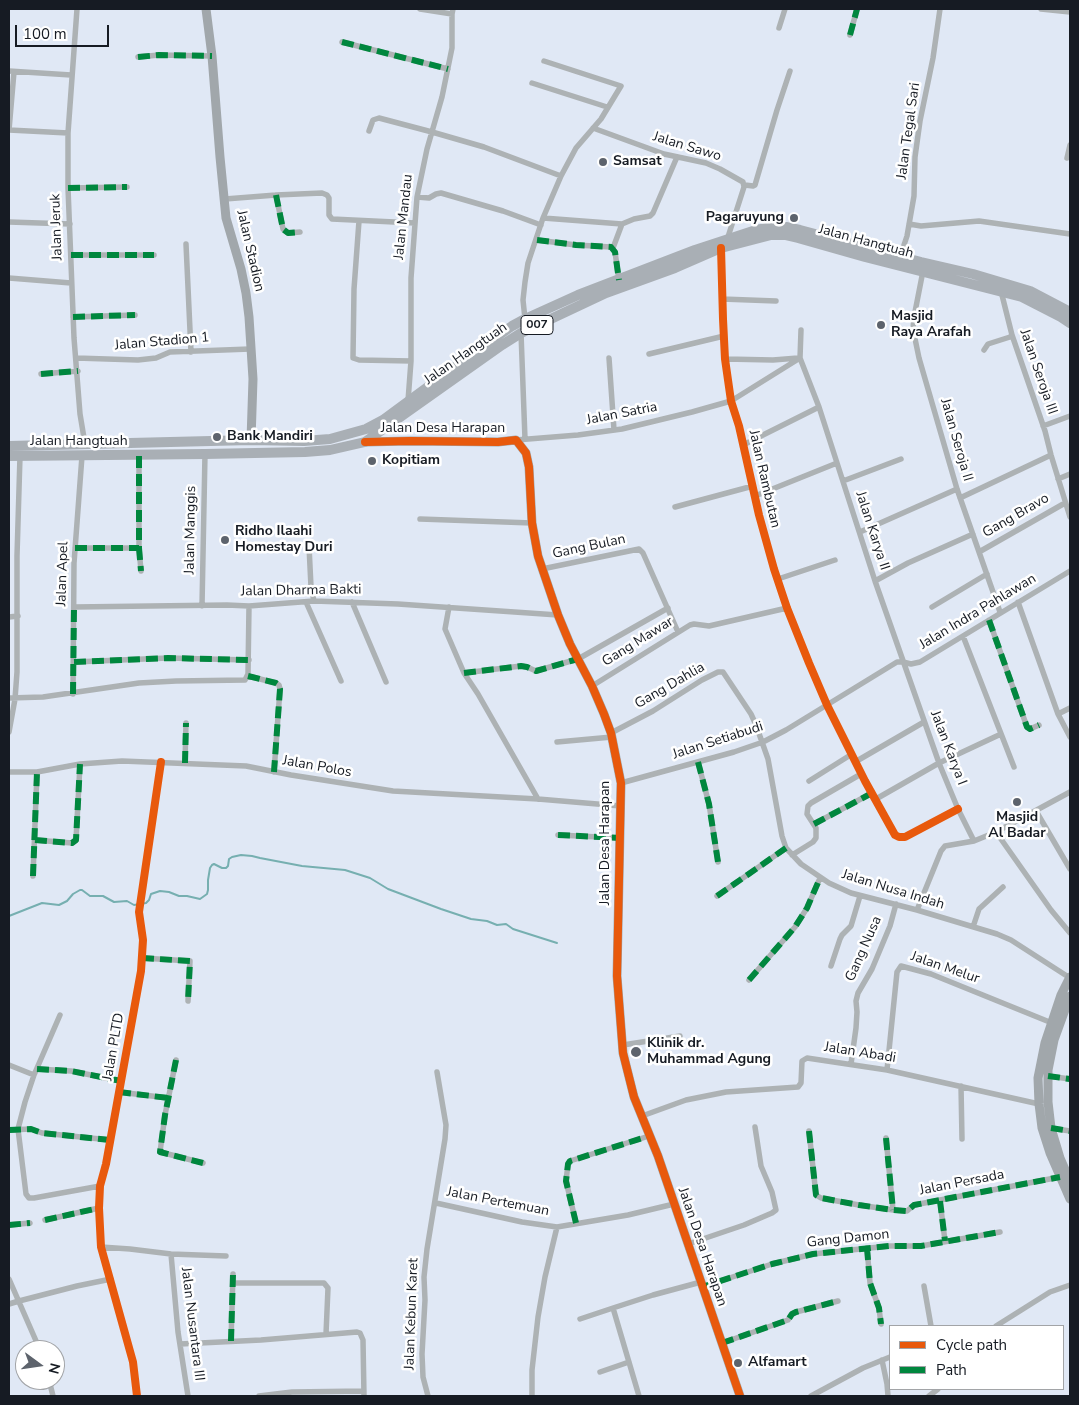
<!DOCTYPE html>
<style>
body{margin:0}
#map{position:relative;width:1079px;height:1405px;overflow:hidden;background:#e0e8f5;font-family:"Nunito Sans",sans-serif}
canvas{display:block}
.frame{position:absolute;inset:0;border:10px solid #161b23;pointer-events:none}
.legend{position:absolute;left:889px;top:1325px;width:175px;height:65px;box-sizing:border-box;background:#fff;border:1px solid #a2a4a7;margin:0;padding:6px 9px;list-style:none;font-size:15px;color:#161b23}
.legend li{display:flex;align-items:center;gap:10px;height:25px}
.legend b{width:25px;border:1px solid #a2a4a7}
.north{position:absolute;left:15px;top:1340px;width:50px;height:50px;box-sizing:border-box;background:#fff;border:1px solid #a2a4a7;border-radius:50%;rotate:104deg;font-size:14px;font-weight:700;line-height:20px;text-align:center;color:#161b23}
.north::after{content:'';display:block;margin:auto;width:18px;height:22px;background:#5d636c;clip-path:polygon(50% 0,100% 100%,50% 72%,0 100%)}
.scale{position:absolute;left:15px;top:25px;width:94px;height:22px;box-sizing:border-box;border:2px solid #161b23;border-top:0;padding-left:6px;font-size:15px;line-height:18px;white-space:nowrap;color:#161b23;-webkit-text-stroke:4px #fff;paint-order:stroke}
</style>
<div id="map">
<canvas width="1079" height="1405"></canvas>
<div class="frame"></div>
<ul class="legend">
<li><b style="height:6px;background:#e8590c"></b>Cycle path</li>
<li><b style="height:6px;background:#00873e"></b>Path</li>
</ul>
<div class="north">N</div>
<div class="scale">100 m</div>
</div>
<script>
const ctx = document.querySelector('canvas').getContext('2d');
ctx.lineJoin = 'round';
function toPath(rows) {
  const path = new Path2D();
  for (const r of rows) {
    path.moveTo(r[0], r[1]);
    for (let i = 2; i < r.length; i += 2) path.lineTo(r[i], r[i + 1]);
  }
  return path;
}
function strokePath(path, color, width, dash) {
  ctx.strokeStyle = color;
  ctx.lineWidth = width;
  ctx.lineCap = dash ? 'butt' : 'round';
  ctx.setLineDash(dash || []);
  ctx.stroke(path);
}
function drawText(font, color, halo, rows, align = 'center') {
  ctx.font = font + ' "Nunito Sans",sans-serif';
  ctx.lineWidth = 5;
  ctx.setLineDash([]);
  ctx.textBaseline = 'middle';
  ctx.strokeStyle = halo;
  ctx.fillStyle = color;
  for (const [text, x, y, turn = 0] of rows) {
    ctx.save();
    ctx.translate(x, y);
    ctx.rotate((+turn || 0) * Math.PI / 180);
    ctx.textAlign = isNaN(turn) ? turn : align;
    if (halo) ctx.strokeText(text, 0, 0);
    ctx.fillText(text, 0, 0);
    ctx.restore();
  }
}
strokePath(toPath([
 [9,916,42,903,59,905,67,901,73,894,80,890,82,890,90,896,103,896,114,902,127,901,134,905,146,903,149,900,151,894,160,891,169,892,179,896,187,896,200,899,207,894,208,890,208,880,210,868,212,865,214,864,222,868,226,868,228,866,229,859,232,857,241,855,252,856,260,858,302,866,345,870,370,878,388,889,441,909,471,919,487,921,497,925,506,924,513,929,557,943]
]), '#76afb0', 2);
strokePath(toPath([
 [77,9,68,133,68,188,74,338,80,414,85,444],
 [420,9,452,14],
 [1041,9,1070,12],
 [779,28,785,9],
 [850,35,857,9],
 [342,42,448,69],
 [138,57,159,55,212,56],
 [9,71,71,75],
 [532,83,607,107],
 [593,128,664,154,706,163,720,169,743,182,744,187,727,240],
 [9,130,68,133],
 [9,130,14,72],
 [369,131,373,120,379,118,432,132,484,147,561,176],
 [1067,158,1070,145],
 [745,185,753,186,755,185,777,110,790,71],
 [68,188,127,187],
 [276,195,283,229,288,233,300,232],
 [417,197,429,198,436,194,441,193,503,211,541,225],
 [225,199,276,195,322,193,327,195,329,198,329,215,332,219,415,223],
 [543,218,622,224],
 [359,221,354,289,353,358,359,360,411,361],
 [9,222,70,224],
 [909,224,921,226,979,221,1070,234],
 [537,240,576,245,611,247,615,252,619,280],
 [186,244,191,352],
 [613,248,622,224,634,219,650,216,653,213,677,157],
 [721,248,723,319,725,359,731,401,739,426,759,515,774,569,787,608,809,663,827,705,865,781,895,835,899,837,905,837,958,809],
 [71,255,154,255],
 [900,257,907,236,914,196,915,157,920,121,933,58,940,9],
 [923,271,914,317,913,329,919,358,957,489,1000,612],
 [9,278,71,283],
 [1001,291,1012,335,1045,431,1051,455,1070,517],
 [722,299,776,301],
 [73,317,135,315],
 [525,319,523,300,525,282,528,263,543,218,561,176,576,148,601,119,621,86,544,61],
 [801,330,800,358,819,407,875,581,939,763,958,809,974,841],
 [521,333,525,439],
 [984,350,988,344,1010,337,1012,335],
 [649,354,724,336],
 [76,358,138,360,156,358,170,352,250,349],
 [609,358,614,430],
 [725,359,773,360,798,358],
 [41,374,78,371],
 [408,401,411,361,411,278,417,197,427,149,442,97,452,48,452,14,453,9],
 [1043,426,1070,416],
 [516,440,578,435,622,429,692,412,731,401,800,358],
 [743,445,819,407],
 [1058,479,1070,474],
 [843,481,901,459],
 [755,496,837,463],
 [960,498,1051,455],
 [675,507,753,486],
 [420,519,532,523],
 [860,532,957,489],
 [309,546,311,587,314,601],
 [75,548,139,548,139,455],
 [139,548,141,571],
 [979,552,1065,503],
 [542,569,639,549,643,553,678,632],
 [778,579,835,560],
 [875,581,908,563,973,534],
 [306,602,341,681],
 [352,602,386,682],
 [1018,602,1058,714,1070,737],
 [202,606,205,454],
 [74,607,227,605,249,606,314,601,398,604,558,615],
 [449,607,445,629,464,673,478,694,538,799],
 [932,607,987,574],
 [9,617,18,616],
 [989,620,1027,727,1030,729,1039,725],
 [963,636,1014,767],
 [74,662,168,658,249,660],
 [464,673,521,666,527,667,536,671,578,659,668,608],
 [248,676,276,683,279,685,280,689,274,772],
 [592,686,690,625,694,624,709,626,787,608],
 [73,694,74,563,82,456],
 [9,698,43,697,139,683,176,681,245,680,248,674,249,606],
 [1058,714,1070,708],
 [9,732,15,699,17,672,17,556,20,456],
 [611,733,653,711,702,680,718,672,723,672,751,714,756,725,768,759,782,836,786,848,801,864,829,883,851,893,917,910,997,934,1011,940,1070,978],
 [557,742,612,737],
 [698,762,709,804,718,862],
 [855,762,924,722],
 [185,763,186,723],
 [9,772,37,772,80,764,122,761,246,766,291,775,393,791,538,799,621,806],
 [809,781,852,754],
 [621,783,734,752,763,742,786,730,897,662,903,662,911,664,920,662,1070,571],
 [876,799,939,763,1001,734],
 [1036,811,1070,869],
 [814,824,872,793],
 [996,832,1051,910,1070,933],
 [558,835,620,838],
 [35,840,72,843,76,840,80,764],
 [792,855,813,842,816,838,816,828,807,814,808,806,811,803,861,774],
 [33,876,37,772],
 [717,896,786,848],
 [917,910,941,851,945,846,974,841,996,832,1070,792],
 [973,927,979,909,1003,887],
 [142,958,190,961,188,1001],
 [831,966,840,939,842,935,851,926,860,896],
 [749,980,795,927,807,908,820,878],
 [60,1015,34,1075,25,1102,18,1129,26,1194,29,1198,34,1198,100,1186],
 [623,1045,680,1036],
 [176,1060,165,1115,160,1152,203,1163],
 [851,1064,856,1028,857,1012,856,1001,858,993,872,969,890,926,896,904],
 [9,1065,34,1075],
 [37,1069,71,1071,121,1081],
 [887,1070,897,972,901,966,931,974,1052,1023],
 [1048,1076,1070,1079],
 [961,1086,962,1139],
 [119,1092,168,1098],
 [642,1116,686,1100,726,1092,798,1087,801,1083,802,1061,807,1058,887,1070,1039,1104],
 [1050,1128,1070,1131],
 [9,1130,31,1129,42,1133,110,1140],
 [809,1131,816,1195,821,1198,859,1205,893,1210,907,1211,914,1205,1060,1177],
 [886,1138,893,1210],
 [940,1201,945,1241],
 [436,1203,522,1222,557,1227,628,1215,674,1204],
 [45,1220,99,1208],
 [576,1223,566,1181,568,1164,570,1161,649,1136],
 [9,1225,30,1223],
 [688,1244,744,1225,772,1213,776,1210,772,1192,761,1166,755,1127],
 [101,1247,130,1249,171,1254,226,1256],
 [867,1248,870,1283,879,1308,881,1324],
 [171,1254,178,1332,188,1396],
 [9,1279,40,1350],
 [233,1283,324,1283,328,1288,326,1334],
 [924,1286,931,1326],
 [702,1287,772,1264,813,1254,889,1246,921,1246,1000,1232],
 [9,1304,19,1301,77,1286,111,1279],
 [580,1319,613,1308],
 [996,1326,1050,1292,1070,1285],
 [231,1341,233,1274],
 [722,1343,788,1320,792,1314,796,1312,838,1301],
 [180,1344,261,1340,357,1332,360,1333,363,1340,364,1396],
 [882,1360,887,1384,888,1396],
 [600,1372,629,1362],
 [49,1380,53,1396],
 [137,1396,133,1362,101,1247,99,1208,100,1186,106,1164,141,971,143,940,139,912,161,762],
 [259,1396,292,1392,364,1391],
 [428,1396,423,1377,422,1354,425,1300,424,1277,427,1249,445,1139,446,1125,437,1072],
 [532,1396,532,1370,538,1317,545,1277,557,1227],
 [639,1396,613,1308,653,1295,701,1282],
 [811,1396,863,1368,890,1357],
 [929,1396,938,1389]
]), '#adb2b4', 5.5);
strokePath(toPath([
 [206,9,212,56,220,157,226,218,241,269,246,293,249,317,253,379,251,440],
 [365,442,410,441,498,442,516,440,526,453,529,467,532,523,538,556,558,615,570,644,592,686,604,714,611,733,621,783,617,976,623,1053,634,1097,658,1156,740,1396],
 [1070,977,1061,995,1045,1043,1038,1078,1039,1104,1042,1128,1050,1153,1070,1199],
 [1070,996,1054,1040,1048,1070,1048,1102,1051,1128,1060,1158,1070,1181]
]), '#a1a7ab', 9);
strokePath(toPath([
 [9,446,251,440,304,441,330,439,366,429,383,420,482,347,512,326,525,319,578,295,695,250,756,230,772,227,786,227,800,230,921,262,973,274,1030,291,1070,312],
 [9,456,205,454,305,452,330,450,365,442,502,345,521,333,606,293,675,268,721,248,771,235,785,235,798,238,865,257,1022,297,1061,317,1070,323]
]), '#a9afb5', 10);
strokePath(toPath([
 [850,35,857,9],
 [342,42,448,69],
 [138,57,159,55,212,56],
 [68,188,127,187],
 [276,195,283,229,288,233,300,232],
 [537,240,576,245,611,247,615,252,619,280],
 [71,255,154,255],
 [73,317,135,315],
 [41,374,78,371],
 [75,548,139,548,139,455],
 [139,548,141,571],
 [989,620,1027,727,1030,729,1039,725],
 [74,662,168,658,249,660],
 [464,673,521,666,527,667,536,671,578,659],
 [248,676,276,683,279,685,280,689,274,772],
 [73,694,74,607],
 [698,762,709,804,718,862],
 [185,763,186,723],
 [814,824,872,793],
 [558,835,620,838],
 [35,840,72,843,76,840,80,764],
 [33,876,37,772],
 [717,896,786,848],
 [142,958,190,961,188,1001],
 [749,980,795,927,807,908,820,878],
 [176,1060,165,1115,160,1152,203,1163],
 [37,1069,71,1071,121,1081],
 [1048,1076,1070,1079],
 [119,1092,168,1098],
 [1051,1128,1070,1131],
 [9,1130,31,1129,42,1133,110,1140],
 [809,1131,816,1195,821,1198,859,1205,893,1210,907,1211,914,1205,1060,1177],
 [886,1138,893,1210],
 [940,1201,945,1241],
 [45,1220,99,1208],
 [576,1223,566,1181,568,1164,570,1161,649,1136],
 [9,1225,30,1223],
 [867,1248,870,1283,879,1308,881,1324],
 [702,1287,772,1264,813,1254,889,1246,921,1246,1000,1232],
 [231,1341,233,1274],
 [722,1343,788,1320,792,1314,796,1312,838,1301]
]), '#00873e', 6, [12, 6]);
strokePath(toPath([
 [721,248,723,319,725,359,731,401,739,426,759,515,774,569,787,608,809,663,827,705,865,781,895,835,899,837,905,837,958,809],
 [365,442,410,441,498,442,516,440,526,453,529,467,532,523,538,556,558,615,570,644,592,686,604,714,611,733,621,783,617,976,623,1053,634,1097,658,1156,740,1396],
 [137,1396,133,1362,101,1247,99,1208,100,1186,106,1164,141,971,143,940,139,912,161,762]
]), '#e8590c', 8);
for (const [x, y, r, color] of [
 [603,162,5,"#5d636c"],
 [794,218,5,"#5d636c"],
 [881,325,5,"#5d636c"],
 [217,437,5,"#5d636c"],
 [372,461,5,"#5d636c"],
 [225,540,5,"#5d636c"],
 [1017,802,5,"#5d636c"],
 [636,1052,6,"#5d636c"],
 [738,1363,5,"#5d636c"]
]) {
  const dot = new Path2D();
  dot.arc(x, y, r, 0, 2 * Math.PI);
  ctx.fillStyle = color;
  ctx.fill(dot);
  strokePath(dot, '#fff', 2);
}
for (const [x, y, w] of [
 [537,325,32]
]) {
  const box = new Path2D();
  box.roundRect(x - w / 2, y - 9.5, w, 19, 4);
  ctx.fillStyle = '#fff';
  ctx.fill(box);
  strokePath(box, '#161b23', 1);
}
drawText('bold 12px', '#161b23', null, [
 ["007",537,325]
]);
drawText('14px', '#161b23', '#fff', [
 ["Jalan Tegal Sari",909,131,-82],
 ["Jalan Sawo",687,147,17],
 ["Jalan Mandau",404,217,-84],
 ["Jalan Jeruk",57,227,-92],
 ["Jalan Hangtuah",866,242,15],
 ["Jalan Stadion",250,251,77],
 ["Jalan Stadion 1",162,342,-5],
 ["Jalan Hangtuah",466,354,-35],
 ["Jalan Seroja III",1038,372,71],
 ["Jalan Satria",622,414,-11],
 ["Jalan Desa Harapan",443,429],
 ["Jalan Seroja II",956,440,74],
 ["Jalan Hangtuah",79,442],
 ["Jalan Rambutan",764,479,77],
 ["Gang Bravo",1016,516,-30],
 ["Jalan Manggis",191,530,-89],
 ["Jalan Karya II",872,531,72],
 ["Gang Bulan",589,547,-12],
 ["Jalan Apel",63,574,-88],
 ["Jalan Dharma Bakti",301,591,-1],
 ["Jalan Indra Pahlawan",978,612,-31],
 ["Gang Mawar",638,642,-32],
 ["Gang Dahlia",670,686,-30],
 ["Jalan Setiabudi",718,741,-18],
 ["Jalan Karya I",948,748,69],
 ["Jalan Polos",317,767,10],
 ["Jalan Desa Harapan",606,843,-90],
 ["Jalan Nusa Indah",893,890,17],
 ["Gang Nusa",864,949,-66],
 ["Jalan Melur",945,968,19],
 ["Jalan PLTD",114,1047,-80],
 ["Jalan Abadi",860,1053,9],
 ["Jalan Persada",962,1183,-11],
 ["Jalan Pertemuan",498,1202,11],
 ["Gang Damon",848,1239,-6],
 ["Jalan Desa Harapan",702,1247,71],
 ["Jalan Kebun Karet",412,1314,-88],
 ["Jalan Nusantara III",192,1324,83]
]);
drawText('bold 14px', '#161b23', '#fff', [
 ["Samsat",613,162],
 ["Pagaruyung",784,218,"right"],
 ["Masjid",891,317],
 ["Raya Arafah",891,333],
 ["Bank Mandiri",227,437],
 ["Kopitiam",382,461],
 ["Ridho Ilaahi",235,532],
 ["Homestay Duri",235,548],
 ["Masjid",1017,818,"center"],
 ["Al Badar",1017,834,"center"],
 ["Klinik dr.",647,1044],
 ["Muhammad Agung",647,1060],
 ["Alfamart",748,1363]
], 'left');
</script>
